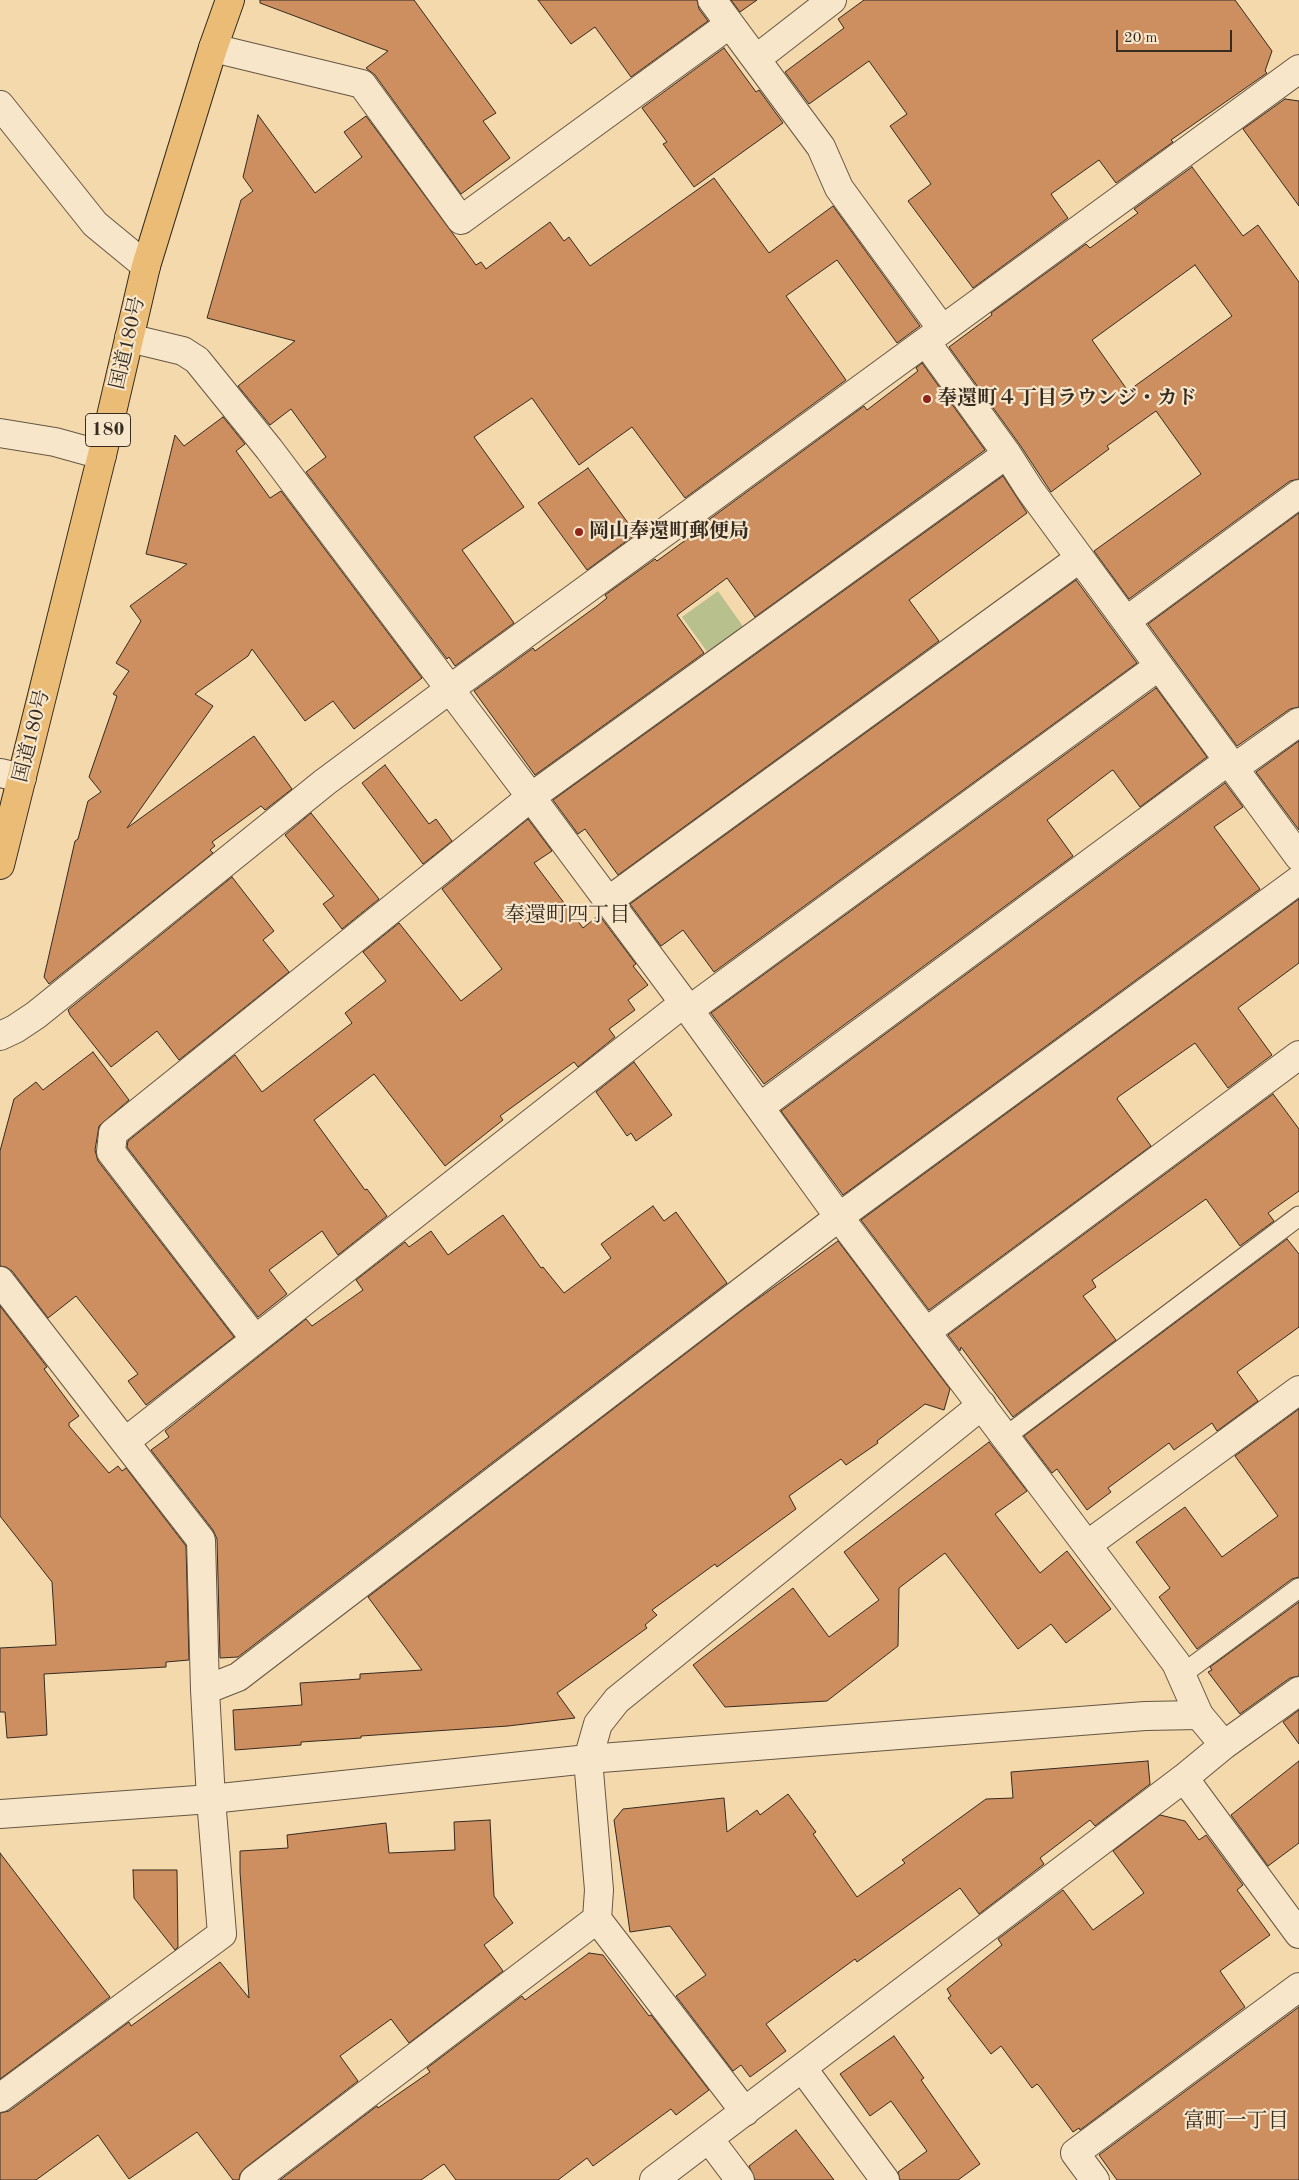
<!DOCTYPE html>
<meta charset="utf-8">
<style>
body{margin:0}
#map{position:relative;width:1299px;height:2180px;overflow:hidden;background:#f4d9ad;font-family:"Old Standard TT",serif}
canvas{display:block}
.scale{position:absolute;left:1116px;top:30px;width:116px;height:22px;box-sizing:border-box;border:2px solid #352b20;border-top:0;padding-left:6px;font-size:15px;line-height:18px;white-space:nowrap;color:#352b20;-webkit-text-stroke:4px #f8e6ca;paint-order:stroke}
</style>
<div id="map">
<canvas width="1299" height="2180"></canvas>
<div class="scale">20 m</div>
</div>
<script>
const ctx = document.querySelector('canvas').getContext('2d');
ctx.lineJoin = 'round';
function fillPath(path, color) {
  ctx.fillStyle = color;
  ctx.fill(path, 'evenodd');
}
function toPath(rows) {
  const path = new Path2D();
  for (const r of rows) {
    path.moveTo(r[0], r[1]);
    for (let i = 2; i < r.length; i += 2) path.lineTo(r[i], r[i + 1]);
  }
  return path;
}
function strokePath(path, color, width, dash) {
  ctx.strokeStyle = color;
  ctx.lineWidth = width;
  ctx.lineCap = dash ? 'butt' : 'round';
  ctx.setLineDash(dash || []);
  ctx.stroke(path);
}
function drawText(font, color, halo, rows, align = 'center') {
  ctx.font = font + ' "Old Standard TT","Noto Serif JP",serif';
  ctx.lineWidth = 4.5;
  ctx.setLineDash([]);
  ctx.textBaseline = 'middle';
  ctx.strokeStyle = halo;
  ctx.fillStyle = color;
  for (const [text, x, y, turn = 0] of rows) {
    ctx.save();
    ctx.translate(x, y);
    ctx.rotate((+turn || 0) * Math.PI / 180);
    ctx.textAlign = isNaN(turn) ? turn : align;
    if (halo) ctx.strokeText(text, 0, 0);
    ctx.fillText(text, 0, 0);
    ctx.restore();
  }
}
fillPath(toPath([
 [718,591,747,632,711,657,682,617]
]), '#b8c08d');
const building = toPath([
 [260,0,414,0,496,113,483,121,510,158,461,194,375,75,366,68,388,51,260,3,260,0],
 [538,0,697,0,699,9,708,21,631,77,595,27,571,44,538,0],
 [731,0,757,0,740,12,731,0],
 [864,0,1235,0,1272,51,1265,71,1267,73,1171,140,1173,142,1116,183,1099,160,1051,194,1068,218,973,288,908,201,931,184,890,126,907,114,869,61,809,104,785,72,844,28,838,19,864,0],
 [724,48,756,92,759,90,783,123,694,187,663,144,667,142,642,108,724,48],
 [1285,99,1299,101,1299,206,1243,129,1285,99],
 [258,115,315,193,362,157,344,132,366,116,476,265,481,262,486,269,550,222,564,241,569,237,590,266,714,178,769,253,833,206,920,326,897,343,837,260,786,296,846,380,685,498,632,427,579,465,532,398,474,437,524,507,462,550,514,623,455,666,449,657,447,659,306,472,326,457,291,409,270,425,238,386,295,341,207,318,241,200,253,191,243,177,258,115],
 [1192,167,1243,236,1258,225,1299,282,1299,479,1290,481,1129,599,1094,551,1201,474,1156,411,1107,446,1109,449,1051,492,1020,445,949,347,992,315,991,313,1086,244,1090,248,1138,213,1134,209,1192,167],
 [1195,265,1232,316,1128,391,1092,340,1195,265],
 [922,363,985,450,755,617,727,578,677,615,704,653,535,775,474,691,533,648,535,651,597,606,607,598,605,595,655,559,657,561,705,526,703,524,864,406,867,410,918,371,916,368,922,363],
 [223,417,245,444,236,451,270,498,281,491,422,678,354,729,333,701,305,721,252,649,248,656,195,694,213,706,127,828,254,736,292,789,265,810,261,806,212,842,215,846,210,850,213,853,49,984,44,977,75,841,78,839,88,801,101,792,89,777,117,696,113,694,129,671,116,663,141,621,130,606,187,564,146,554,175,435,184,446,223,417],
 [588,468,636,534,587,570,538,503,588,468],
 [1003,476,1027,513,909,600,939,641,618,875,585,829,578,834,553,800,1003,476],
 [1299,513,1299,707,1290,709,1237,746,1148,624,1299,513],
 [1076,580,1137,663,714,972,683,930,661,946,630,904,1076,580],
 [1156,688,1207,757,1140,807,1113,770,1111,771,1047,820,1073,856,764,1084,711,1013,1156,688],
 [1299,741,1299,830,1256,772,1299,741],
 [385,765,429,824,436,819,452,841,423,864,362,783,385,765],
 [1225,783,1243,807,1214,827,1260,889,843,1195,781,1111,1225,783],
 [311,813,379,899,342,929,323,904,334,896,285,835,311,813],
 [528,819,552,851,534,863,583,928,599,915,636,964,633,966,648,985,628,1000,635,1010,609,1029,615,1037,578,1067,574,1062,500,1116,503,1120,445,1166,374,1074,314,1120,365,1190,367,1189,387,1216,338,1255,322,1231,269,1270,287,1294,258,1317,127,1147,128,1141,235,1055,262,1092,352,1023,345,1013,386,981,363,952,399,923,461,1001,502,969,442,889,528,819],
 [232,877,274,931,263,940,289,972,179,1060,157,1031,111,1067,70,1015,68,1010,232,877],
 [1299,899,1299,963,1238,1008,1272,1055,1228,1088,1195,1043,1118,1097,1117,1099,1151,1146,929,1310,861,1220,1299,899],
 [93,1052,129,1100,99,1126,95,1150,98,1161,234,1337,146,1405,128,1381,138,1374,76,1296,48,1318,12,1271,6,1267,0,1266,0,1151,14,1099,36,1082,43,1090,93,1052],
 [634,1062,672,1115,636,1141,631,1133,627,1136,596,1092,634,1062],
 [1273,1094,1299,1129,1299,1191,1268,1213,1274,1221,1240,1246,1206,1199,1092,1280,1096,1287,1083,1296,1116,1340,1013,1417,961,1347,960,1351,948,1335,1273,1094],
 [653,1206,664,1221,676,1212,727,1283,238,1657,220,1658,217,1539,213,1530,151,1450,169,1437,165,1431,306,1319,312,1326,363,1290,356,1280,405,1242,409,1247,431,1231,448,1255,503,1215,541,1268,543,1267,564,1293,611,1258,601,1244,653,1206],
 [1287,1239,1299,1254,1299,1327,1237,1372,1258,1401,1217,1431,1212,1423,1174,1450,1169,1443,1108,1488,1111,1492,1087,1510,1057,1469,1052,1473,1024,1436,1287,1239],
 [838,1241,950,1389,944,1410,925,1404,877,1441,878,1443,846,1465,841,1459,789,1496,796,1509,717,1567,715,1564,652,1610,657,1615,645,1625,647,1628,557,1693,575,1718,508,1726,361,1736,361,1738,301,1742,301,1745,235,1750,233,1710,302,1705,300,1683,360,1679,360,1674,422,1670,368,1597,745,1308,838,1241],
 [0,1306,47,1367,44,1369,79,1416,69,1423,69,1426,109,1473,118,1466,122,1471,126,1468,186,1546,189,1660,166,1662,166,1667,44,1674,47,1735,7,1738,5,1712,0,1712,0,1648,56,1645,52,1582,0,1516,0,1306],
 [1299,1409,1299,1577,1292,1579,1197,1649,1159,1597,1170,1588,1136,1542,1185,1507,1222,1557,1278,1516,1235,1456,1299,1409],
 [989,1442,1027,1491,995,1514,1040,1573,1067,1551,1111,1609,1066,1643,1051,1624,1018,1649,945,1553,899,1588,898,1646,827,1701,725,1707,693,1665,793,1588,829,1637,879,1600,844,1552,989,1442],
 [1299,1602,1299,1676,1290,1678,1240,1714,1208,1672,1212,1670,1210,1667,1299,1602],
 [1299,1710,1299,1744,1283,1722,1299,1710],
 [1148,1761,1150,1784,1095,1826,1090,1820,1040,1858,1044,1864,979,1914,960,1888,857,1962,855,1959,766,2024,786,2051,750,2077,741,2065,733,2071,676,1996,706,1975,670,1926,630,1932,614,1820,623,1809,724,1798,727,1832,757,1810,760,1815,788,1794,816,1832,813,1834,857,1897,905,1863,902,1860,986,1799,1013,1798,1011,1772,1148,1761],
 [1299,1761,1299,1843,1268,1866,1231,1815,1299,1761],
 [1160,1815,1185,1821,1199,1840,1206,1835,1243,1885,1237,1890,1270,1935,1220,1971,1245,2007,1080,2130,1079,2128,1073,2132,1040,2087,1037,2084,1032,2088,1001,2046,991,2054,948,1998,951,1996,947,1989,1002,1945,998,1939,1063,1890,1093,1930,1144,1893,1113,1851,1160,1815],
 [490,1820,494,1896,513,1923,484,1945,503,1971,409,2043,391,2019,340,2056,358,2081,245,2168,240,2174,239,2180,233,2180,197,2132,129,2179,98,2135,36,2180,0,2180,0,2113,9,2111,129,2022,131,2026,220,1962,249,1998,240,1872,240,1851,288,1848,287,1835,386,1823,389,1853,455,1850,454,1822,490,1820],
 [0,1853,110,1997,0,2079,0,1853],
 [133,1870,177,1870,178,1947,175,1950,134,1898,133,1870],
 [589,1953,603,1955,649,2016,651,2015,709,2090,676,2115,671,2109,593,2166,587,2158,558,2180,456,2180,444,2164,421,2180,280,2180,377,2106,378,2108,430,2072,427,2068,522,1996,525,2000,589,1953],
 [1299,2007,1299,2180,1117,2180,1099,2155,1299,2007],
 [894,2036,924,2078,921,2080,980,2164,958,2180,900,2180,898,2172,927,2151,891,2101,870,2116,840,2074,894,2036],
 [796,2130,834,2180,755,2180,749,2166,796,2130]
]);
fillPath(building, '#cd8e60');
strokePath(building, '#352b20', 1);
const service = toPath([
 [1005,1437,1299,1216],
 [1181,1675,1299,1588]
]);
const minor = toPath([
 [712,0,821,147,839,188,942,329],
 [213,48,362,84,461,220,730,24],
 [756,59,832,0],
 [0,105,95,224,146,266],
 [129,338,183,351,197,360,269,449,531,797,684,1003,839,1217,1176,1663,1199,1715,1224,1745],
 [926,342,1007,454,1030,490,1299,857],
 [0,433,55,442,102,455],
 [1126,621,1299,494],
 [1234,768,1299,722],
 [0,773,22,778],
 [608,901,1080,558],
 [689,1010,1159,666],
 [0,1036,15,1029,36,1015,325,782,450,689,1299,69],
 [760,1107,1228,761],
 [0,1281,201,1540,205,1690,211,1799,222,1934,0,2098],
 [926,1332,1299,1055],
 [255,1339,111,1152,113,1133,531,797,1007,454],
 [126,1441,684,1003],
 [1087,1545,1299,1390],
 [205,1690,238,1677,839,1217,1299,880],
 [1184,1778,1299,1934],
 [803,2069,885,2180],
 [745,2112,597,1919,599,1890,588,1759,598,1724,617,1700,982,1405],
 [709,2139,740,2180],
 [254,2180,597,1919],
 [654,2180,1184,1778,1224,1745,1299,1691],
 [1095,2180,1075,2153,1299,1987]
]);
const tertiary = toPath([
 [0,1814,211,1799,588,1759,1145,1716,1199,1715]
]);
const trunk = toPath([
 [0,865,102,455,146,266,213,48,230,0]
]);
strokePath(service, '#655643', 21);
strokePath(minor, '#655643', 30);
strokePath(tertiary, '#655643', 30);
strokePath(trunk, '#352b20', 30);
strokePath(service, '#f8e6ca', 19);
strokePath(minor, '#f8e6ca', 28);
strokePath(tertiary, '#f8e6ca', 28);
strokePath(trunk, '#eabc76', 28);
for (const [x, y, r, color] of [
 [927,399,5,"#8f2418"],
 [579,532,5,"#8f2418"]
]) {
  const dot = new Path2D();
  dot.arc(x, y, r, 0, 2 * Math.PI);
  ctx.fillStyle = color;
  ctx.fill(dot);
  strokePath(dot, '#f8e6ca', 2);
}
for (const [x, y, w] of [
 [108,430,45]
]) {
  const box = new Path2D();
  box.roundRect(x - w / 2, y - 16.5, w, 33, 4);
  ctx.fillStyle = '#f8e6ca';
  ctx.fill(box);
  strokePath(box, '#352b20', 1);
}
drawText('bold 19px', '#352b20', null, [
 ["180",108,430]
]);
drawText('20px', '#352b20', '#f8e6ca', [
 ["国道180号",128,343,-77],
 ["国道180号",32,736,-76]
]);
drawText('bold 20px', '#352b20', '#f8e6ca', [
 ["奉還町４丁目ラウンジ・カド",937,399],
 ["岡山奉還町郵便局",589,532]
], 'left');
drawText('21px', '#352b20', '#f8e6ca', [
 ["奉還町四丁目",567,915],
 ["富町一丁目",1236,2121]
]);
</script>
